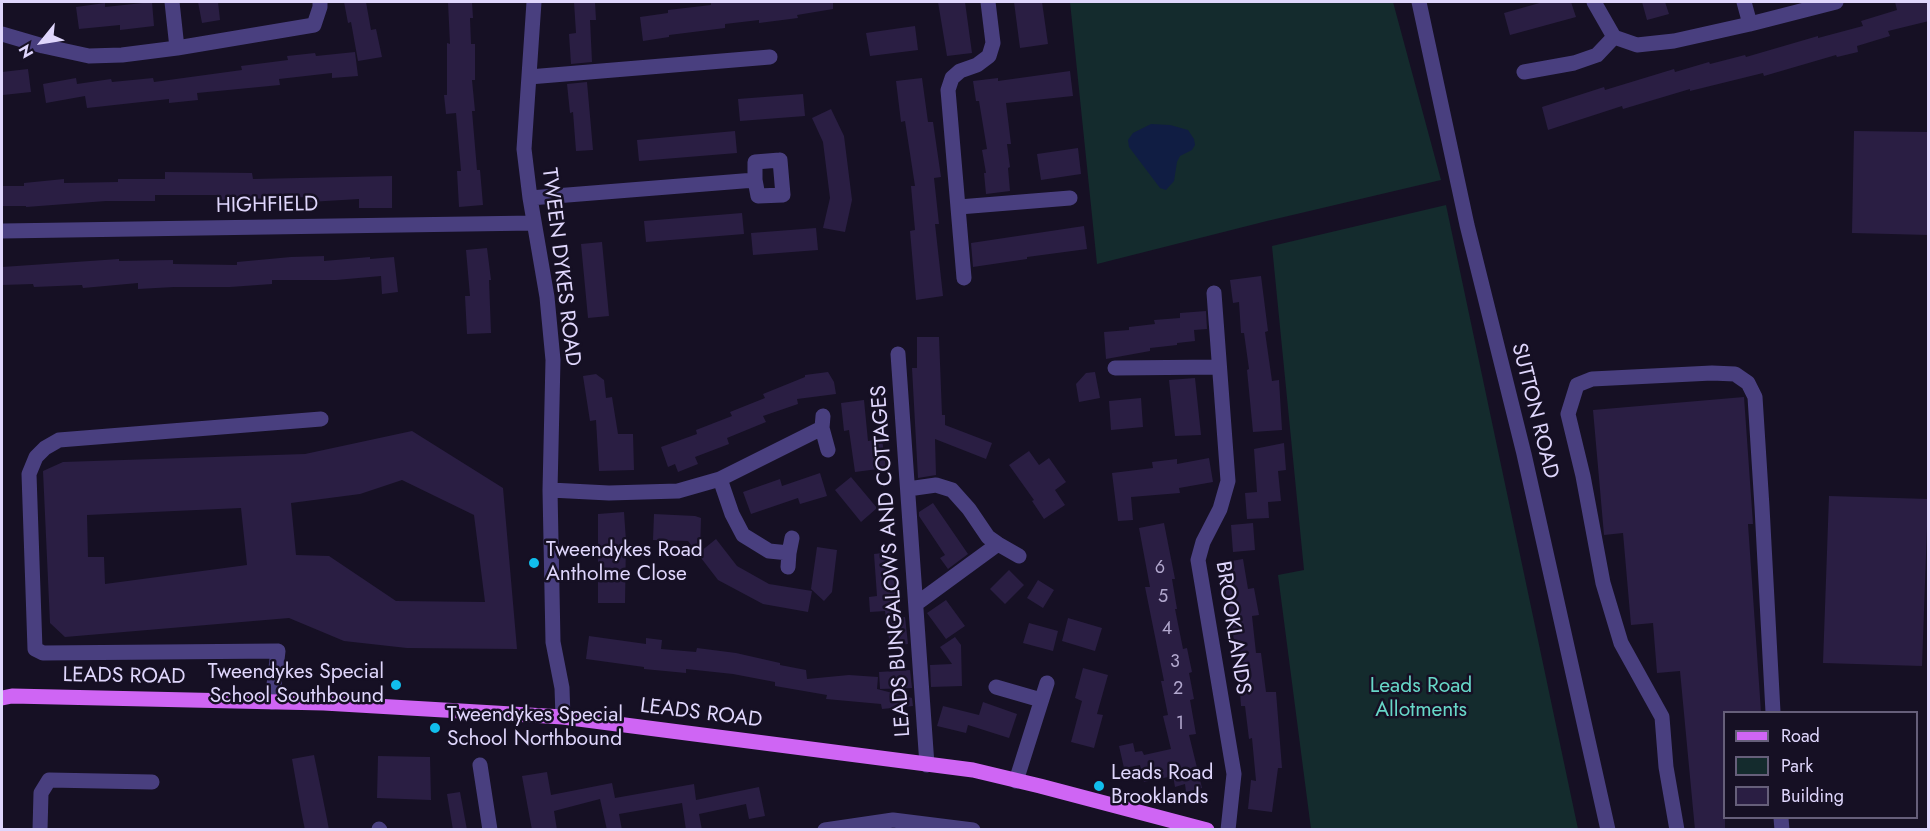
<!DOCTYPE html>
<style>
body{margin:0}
#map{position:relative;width:1930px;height:831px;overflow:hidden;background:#161024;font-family:Jost,sans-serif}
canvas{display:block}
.frame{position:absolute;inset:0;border:3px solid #dfd6fc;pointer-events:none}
.legend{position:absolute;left:1723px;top:711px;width:195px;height:108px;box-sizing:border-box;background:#161024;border:2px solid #665f7a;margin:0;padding:8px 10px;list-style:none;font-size:18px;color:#dfd6fc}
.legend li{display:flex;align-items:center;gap:12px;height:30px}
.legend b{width:30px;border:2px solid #665f7a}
.north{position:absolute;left:12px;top:12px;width:60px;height:60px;-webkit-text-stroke:4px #161024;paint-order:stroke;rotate:240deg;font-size:16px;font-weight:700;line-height:24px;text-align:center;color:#dfd6fc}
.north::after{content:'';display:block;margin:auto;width:21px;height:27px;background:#dfd6fc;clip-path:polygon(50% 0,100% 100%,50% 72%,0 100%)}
</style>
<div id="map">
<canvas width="1930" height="831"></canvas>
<div class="frame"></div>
<ul class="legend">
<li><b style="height:8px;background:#cf65f4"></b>Road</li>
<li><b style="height:16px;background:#142b2d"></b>Park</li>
<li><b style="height:16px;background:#2a1e43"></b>Building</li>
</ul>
<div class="north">N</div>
</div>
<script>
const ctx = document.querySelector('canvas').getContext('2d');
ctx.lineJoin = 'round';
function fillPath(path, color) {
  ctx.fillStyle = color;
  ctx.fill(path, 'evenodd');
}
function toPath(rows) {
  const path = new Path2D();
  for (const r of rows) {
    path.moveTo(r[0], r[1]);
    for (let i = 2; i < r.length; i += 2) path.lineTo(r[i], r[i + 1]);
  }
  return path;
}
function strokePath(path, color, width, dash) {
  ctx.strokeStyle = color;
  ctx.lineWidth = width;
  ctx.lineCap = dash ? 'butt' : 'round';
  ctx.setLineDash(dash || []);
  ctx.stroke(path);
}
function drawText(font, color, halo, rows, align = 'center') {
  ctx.font = font + ' Jost,sans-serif';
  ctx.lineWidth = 5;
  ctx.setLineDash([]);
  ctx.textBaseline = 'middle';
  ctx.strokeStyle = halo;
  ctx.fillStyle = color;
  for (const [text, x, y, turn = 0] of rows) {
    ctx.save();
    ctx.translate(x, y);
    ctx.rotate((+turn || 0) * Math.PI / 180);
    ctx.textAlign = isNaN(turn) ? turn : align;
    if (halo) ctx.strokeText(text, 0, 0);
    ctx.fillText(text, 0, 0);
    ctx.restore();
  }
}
fillPath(toPath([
 [1070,2,1393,2,1441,180,1267,221,1097,264],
 [1446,205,1578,829,1311,829,1278,575,1304,570,1272,246]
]), '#142b2d');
fillPath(toPath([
 [1151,124,1170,125,1188,130,1194,139,1195,145,1192,150,1180,156,1177,162,1174,181,1166,190,1160,188,1129,147,1128,140,1133,133]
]), '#101d43');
fillPath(toPath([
 [152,2,154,26,120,30,120,25,79,29,76,7,105,3,105,7],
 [198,2,218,2,220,20,202,23],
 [344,2,366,2,371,30,376,29,382,57,358,61,351,22,348,23],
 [448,2,472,2,473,18,470,18,471,44,475,44,475,80,472,80,475,111,472,111,477,170,480,170,483,205,459,207,457,171,461,171,456,113,446,114,444,95,447,95,447,43,450,44],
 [574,2,595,2,596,20,590,20,592,62,571,64,569,34,576,33],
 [711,2,833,2,833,9,797,15,798,18,759,23,759,20,725,24,725,28,669,35,669,37,643,41,640,17,668,13,668,10,711,5],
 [938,2,965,2,972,53,947,56],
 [1014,2,1042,2,1048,44,1020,48],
 [1543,2,1571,2,1576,17,1510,35,1504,13],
 [1642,2,1665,2,1669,14,1647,20],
 [1895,2,1929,2,1929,21,1888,31,1890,36,1857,46,1858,52,1837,57,1836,55,1764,76,1763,73,1690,91,1690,89,1623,109,1622,106,1548,130,1542,107,1604,87,1605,90,1674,69,1675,72,1709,62,1710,64,1745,55,1746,57,1818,36,1818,38,1863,26,1861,21,1897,10],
 [915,26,918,50,870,56,866,33],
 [355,52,358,76,332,78,332,73,279,79,280,85,197,93,198,100,169,103,169,99,87,108,85,96,46,103,43,84,76,78,77,84,111,79,112,82,153,78,154,82,242,70,241,66,288,60,287,56,315,53,316,56],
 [28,69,31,92,3,95,2,72],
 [1070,71,1073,96,1006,103,1011,144,1007,144,1010,167,1008,168,1010,191,986,194,984,173,986,173,982,150,987,149,979,101,976,101,973,81,998,78,998,81],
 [922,78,928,122,933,122,941,177,934,178,939,224,935,224,943,296,916,300,910,231,915,230,911,186,915,186,905,121,901,122,896,81],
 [587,82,593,150,576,151,573,112,570,113,567,84],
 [803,94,805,116,740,121,738,99],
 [831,109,844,136,852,200,845,232,823,228,830,198,823,142,812,118],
 [735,131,737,153,639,161,637,140],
 [1854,131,1929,132,1929,235,1852,233],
 [1078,148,1081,174,1041,180,1037,154],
 [165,172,252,173,253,179,392,176,392,208,359,208,359,199,309,202,309,197,217,200,217,195,155,195,155,201,106,201,26,207,26,206,2,206,2,186,24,186,24,183,64,179,64,183,118,182,118,179,165,179],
 [742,213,744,234,646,242,644,221],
 [1084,226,1087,249,1027,257,1027,259,973,267,971,243],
 [816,228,818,250,753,255,751,233],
 [602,242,609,316,588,318,581,244],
 [487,248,491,280,489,280,491,333,467,334,465,296,470,296,466,250],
 [324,256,324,261,370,257,370,259,394,257,398,292,382,294,381,276,336,280,272,280,272,284,230,287,174,287,138,289,138,283,83,288,82,285,34,287,33,284,2,285,2,267,119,259,119,261,173,260,173,264,237,265,237,262,291,257],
 [1261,276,1268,331,1265,332,1272,381,1279,380,1282,430,1253,432,1247,370,1249,369,1244,333,1241,333,1239,302,1233,303,1230,280],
 [1206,311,1207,329,1194,330,1195,341,1177,343,1177,345,1150,348,1150,351,1106,359,1104,332,1129,330,1129,327,1155,324,1154,320,1180,318,1180,313],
 [917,337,939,337,942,415,945,415,945,425,992,443,986,459,935,439,936,475,918,478,912,368,917,368],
 [828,372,834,382,836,394,797,399,798,404,763,416,766,422,727,438,729,444,695,457,698,464,678,472,675,464,668,467,661,447,697,434,696,430,732,416,730,412,765,398,763,394,805,377,805,375],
 [1095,372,1100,398,1079,402,1076,384,1086,373],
 [596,374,604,380,606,398,612,397,618,434,633,434,634,470,599,471,596,420,590,421,583,376],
 [1195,378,1201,435,1175,436,1169,380],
 [1744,397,1753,524,1748,524,1761,712,1725,712,1725,830,1695,830,1680,671,1657,673,1653,623,1631,625,1623,533,1604,535,1593,410],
 [1141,398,1143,427,1111,430,1109,401],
 [864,400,868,441,882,439,886,468,855,472,849,430,844,431,841,403],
 [412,431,503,488,517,649,407,648,344,641,289,618,65,637,50,623,43,471,63,462,305,454],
 [402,480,474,515,485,602,396,601,329,556,296,555,291,503,360,494],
 [241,508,247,565,105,584,104,557,88,557,87,515],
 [1284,443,1286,470,1278,471,1281,501,1268,502,1269,518,1247,519,1245,493,1257,492,1254,449],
 [1029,451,1039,465,1049,458,1066,482,1055,490,1065,505,1044,519,1032,501,1034,500,1009,465],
 [1209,458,1213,482,1179,488,1180,493,1131,497,1133,520,1118,521,1112,473,1153,468,1152,462,1177,459,1177,464],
 [820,473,827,496,800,504,798,498,751,514,743,492,780,479,782,486],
 [851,477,877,508,861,522,835,490],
 [1829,496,1928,499,1922,666,1823,663],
 [933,503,968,554,948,569,940,558,945,555,919,516,919,512],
 [624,512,626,541,625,603,598,603,598,514],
 [654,514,695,516,701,518,700,552,716,539,737,566,769,584,812,591,808,612,763,604,718,580,688,541,653,540],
 [1164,523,1175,579,1172,579,1177,609,1175,609,1183,649,1187,648,1192,672,1189,673,1194,699,1190,700,1196,734,1189,735,1202,788,1186,792,1185,784,1175,787,1173,776,1144,782,1140,765,1124,768,1119,746,1133,743,1135,752,1142,751,1144,755,1171,749,1163,716,1168,715,1161,681,1164,681,1145,587,1150,587,1139,528],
 [1253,523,1255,550,1233,552,1231,525],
 [817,547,837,550,832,592,824,601,811,589],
 [892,552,896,594,898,594,900,618,905,617,908,644,890,646,885,611,870,612,869,597,877,596,874,554],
 [1243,559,1248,589,1254,588,1259,615,1252,616,1256,653,1261,653,1266,692,1276,692,1282,768,1278,768,1272,812,1248,809,1251,780,1256,781,1252,738,1249,739,1245,706,1241,706,1239,679,1231,619,1220,563],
 [1009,570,1024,585,1005,604,990,589],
 [1038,580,1054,590,1043,608,1027,598],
 [946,600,965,626,946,639,927,613],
 [1068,618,1102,628,1095,651,1062,641],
 [1029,623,1058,631,1053,651,1023,643],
 [589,636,646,644,646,638,662,640,661,649,696,652,697,648,736,653,780,663,780,665,806,670,807,679,849,675,878,677,877,689,912,698,913,706,882,709,881,704,826,699,827,695,775,686,775,682,733,674,686,669,686,673,644,669,644,667,586,659],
 [955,637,961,645,962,686,931,687,930,665,952,664,940,647],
 [1083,668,1108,675,1097,714,1103,715,1094,748,1071,742,1082,701,1075,698],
 [910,670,912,688,880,689,879,672],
 [983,702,1017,714,1009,738,968,725,966,733,937,726,943,706,979,715],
 [314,755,327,819,329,830,305,830,301,810,292,759],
 [378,756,430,757,431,800,377,798],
 [547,772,551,795,612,783,615,798,694,784,696,800,759,787,765,816,749,819,746,804,699,814,702,830,686,830,682,803,619,814,622,830,607,830,600,799,554,811,557,830,532,830,522,776],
 [460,792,467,830,453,830,447,794]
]), '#2a1e43');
strokePath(toPath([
 [172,2,177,48],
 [534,2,524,149,530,198,547,297,553,360,550,490,553,642,562,688,563,717],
 [1419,2,1467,225,1524,454,1608,830],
 [1594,2,1614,37,1637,45,1674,41,1750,24,1836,2],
 [1744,2,1750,24],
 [2,34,43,46,89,56,122,55,177,48,314,25,320,7,320,2],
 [1524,72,1574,63,1597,55,1614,37],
 [529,77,770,57],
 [780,160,783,195,758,196,755,180,755,162,780,160],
 [530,198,755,180],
 [959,207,1070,198],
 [2,231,534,223],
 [964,278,948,90,952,78,960,71,977,65,989,56,993,43,988,2],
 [1214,293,1228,481,1220,509,1203,542,1198,560,1234,774,1228,830],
 [898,354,927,765],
 [1115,368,1219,367],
 [823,416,822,428,828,450],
 [720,479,732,514,743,535,769,551,789,553],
 [908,489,936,485,952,490,969,509,988,537,998,544,1019,556],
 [550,490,609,493,678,491,720,479,822,428],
 [788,567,789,553,792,538],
 [916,604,998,544],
 [996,687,1041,700],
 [272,702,278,651,43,653,35,649,29,474,36,457,45,448,59,440,321,419],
 [480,765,490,830],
 [1016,781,1047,683],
 [1781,818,1782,830],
 [379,829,380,830],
 [40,830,41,793,49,780,152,782],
 [825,830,893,820,973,830],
 [1677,830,1666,767,1662,717,1621,643,1603,583,1583,476,1568,414,1577,385,1592,379,1712,373,1735,374,1748,383,1755,397,1762,507,1773,712]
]), '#493f7f', 15);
strokePath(toPath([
 [2,698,12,696,324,703,563,717,973,770,1040,786,1207,830]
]), '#cf65f4', 15);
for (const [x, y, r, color] of [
 [534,563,6,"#11beed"],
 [396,685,6,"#11beed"],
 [435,728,6,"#11beed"],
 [1099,786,6,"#11beed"]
]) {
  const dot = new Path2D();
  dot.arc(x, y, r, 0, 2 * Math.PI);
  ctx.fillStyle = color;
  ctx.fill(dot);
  strokePath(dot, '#161024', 2);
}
drawText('18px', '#b2a8ce', null, [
 ["6",1160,569],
 ["5",1163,598],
 ["4",1167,630],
 ["3",1175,663],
 ["2",1178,690],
 ["1",1180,725]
]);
drawText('21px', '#dfd6fc', '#161024', [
 ["HIGHFIELD",267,206,-1],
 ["TWEEN DYKES ROAD",560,267,83],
 ["SUTTON ROAD",1534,411,76],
 ["LEADS BUNGALOWS AND COTTAGES",892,561,-94],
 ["BROOKLANDS",1232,628,81],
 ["LEADS ROAD",124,677,1],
 ["LEADS ROAD",701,714,7]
]);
drawText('21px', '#dfd6fc', '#161024', [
 ["Tweendykes Road",546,551],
 ["Antholme Close",546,575],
 ["Tweendykes Special",384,673,"right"],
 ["School Southbound",384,697,"right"],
 ["Tweendykes Special",447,716],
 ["School Northbound",447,740],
 ["Leads Road",1111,774],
 ["Brooklands",1111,798]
], 'left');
drawText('21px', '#67d7c8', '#161024', [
 ["Leads Road",1421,687],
 ["Allotments",1421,711]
]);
</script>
